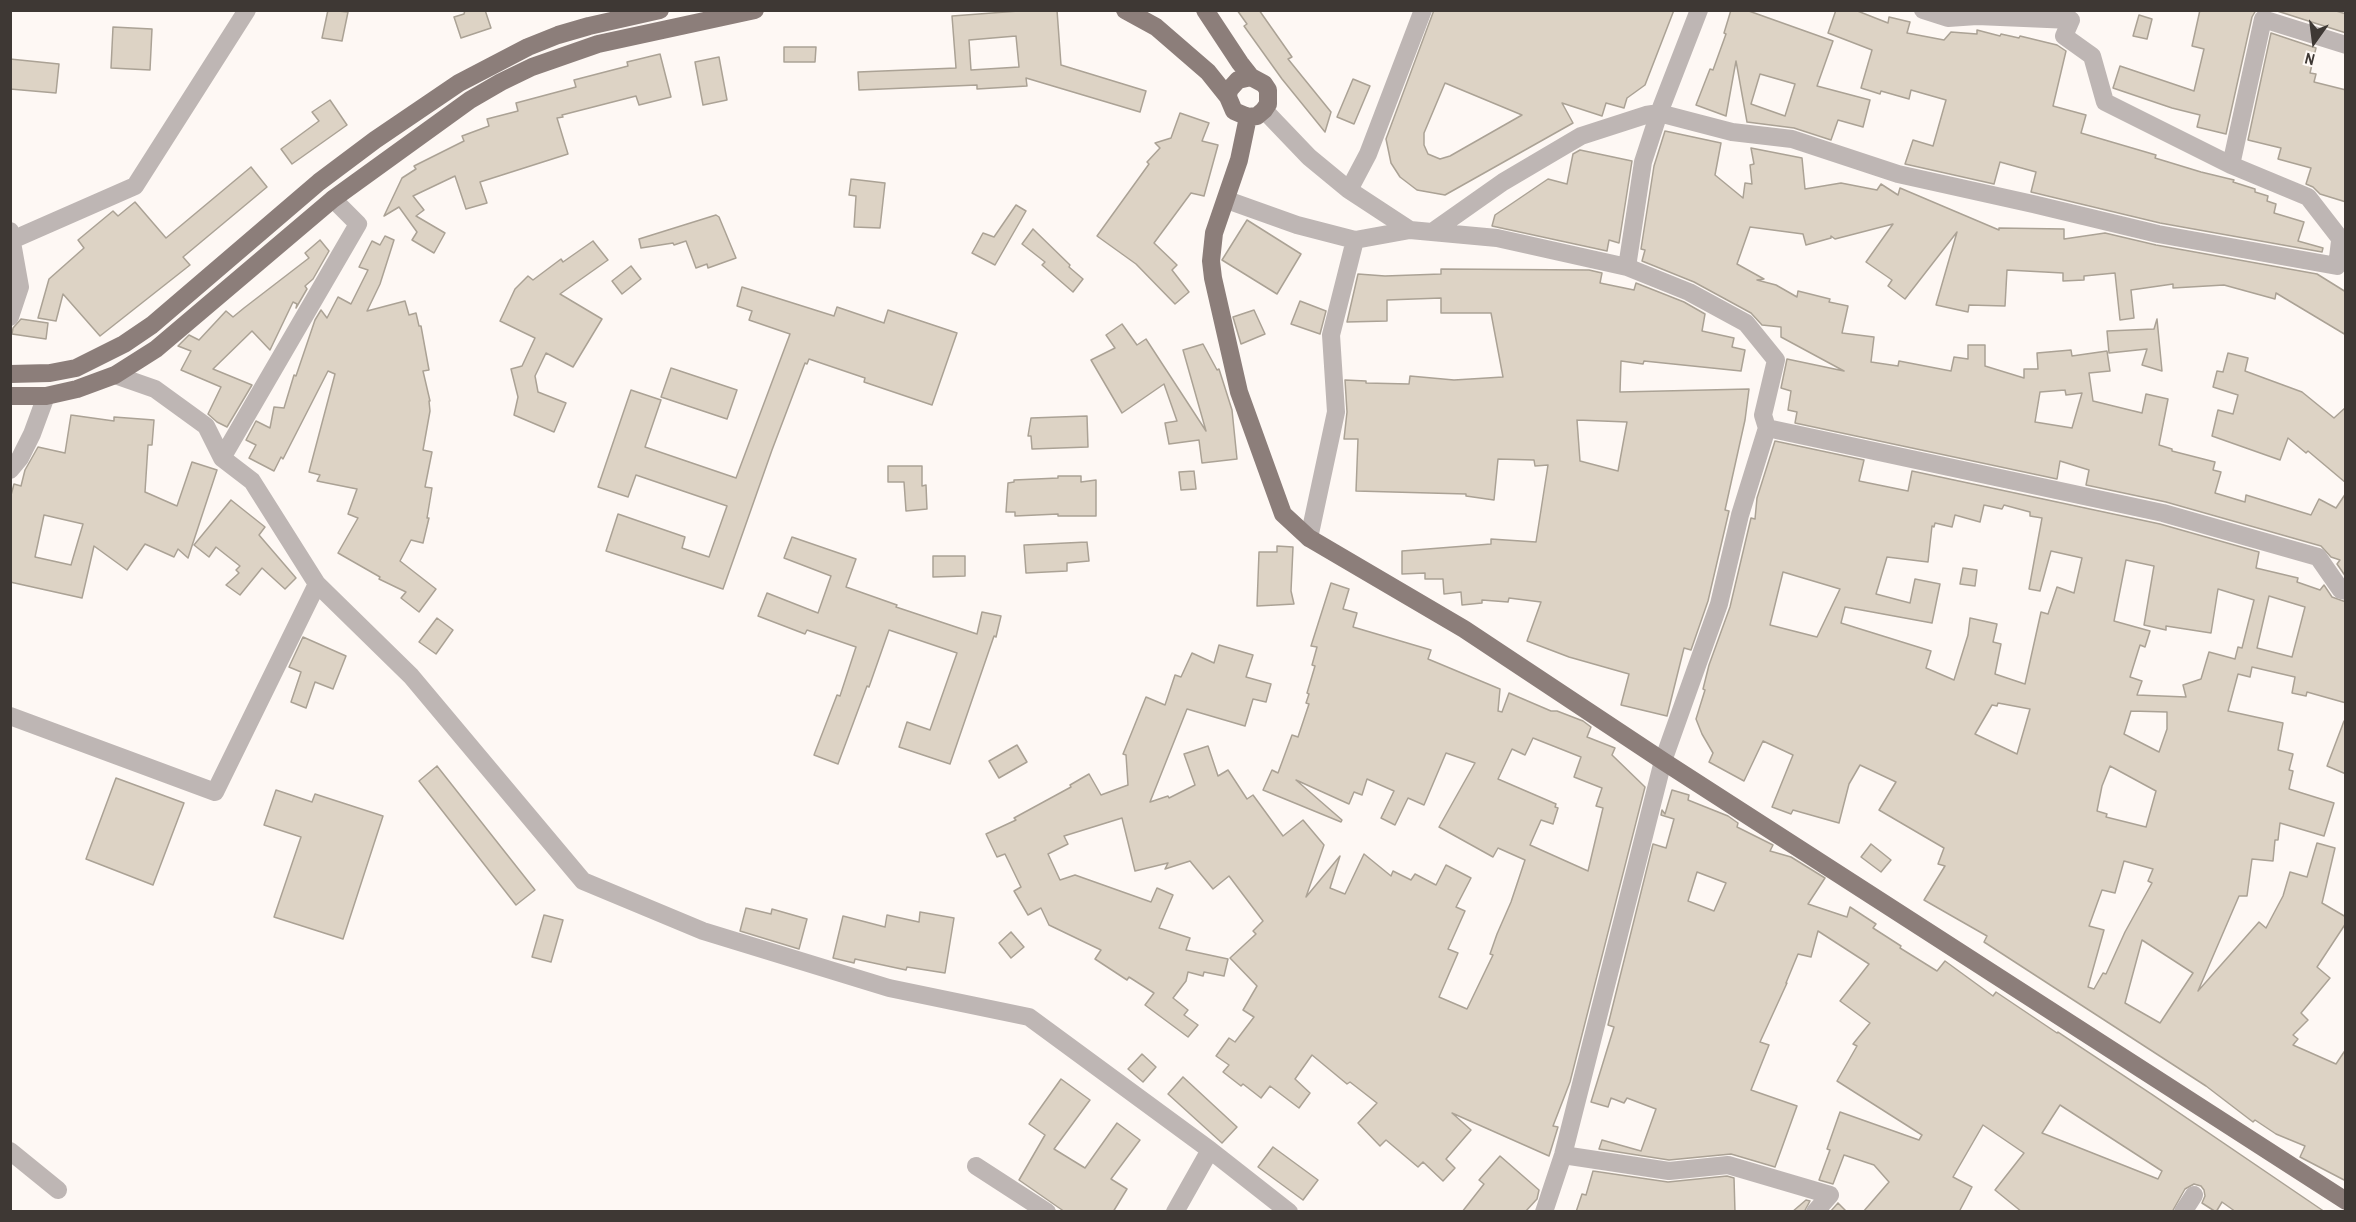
<!DOCTYPE html>
<style>
body{margin:0}
#map{position:relative;width:2356px;height:1222px;overflow:hidden;background:#fef8f4;font-family:"Archivo Narrow",sans-serif}
canvas{display:block}
.frame{position:absolute;inset:0;border:12px solid #3e3834;pointer-events:none}
.north{position:absolute;left:2284px;top:12px;width:60px;height:60px;-webkit-text-stroke:4px #fef8f4;paint-order:stroke;rotate:194deg;font-size:16px;font-weight:700;line-height:24px;text-align:center;color:#3e3834}
.north::after{content:'';display:block;margin:auto;width:21px;height:27px;background:#3e3834;clip-path:polygon(50% 0,100% 100%,50% 72%,0 100%)}
</style>
<div id="map">
<canvas width="2356" height="1222"></canvas>
<div class="frame"></div>
<div class="north">N</div>
</div>
<script>
const ctx = document.querySelector('canvas').getContext('2d');
ctx.lineJoin = 'round';
function fillPath(path, color) {
  ctx.fillStyle = color;
  ctx.fill(path, 'evenodd');
}
function toPath(rows) {
  const path = new Path2D();
  for (const r of rows) {
    path.moveTo(r[0], r[1]);
    for (let i = 2; i < r.length; i += 2) path.lineTo(r[i], r[i + 1]);
  }
  return path;
}
function strokePath(path, color, width, dash) {
  ctx.strokeStyle = color;
  ctx.lineWidth = width;
  ctx.lineCap = dash ? 'butt' : 'round';
  ctx.setLineDash(dash || []);
  ctx.stroke(path);
}
const building = toPath([
 [328,10,348,12,342,41,322,38,328,10],
 [465,10,485,10,491,28,461,38,454,17,464,14,465,10],
 [1032,10,1057,10,1061,65,1146,91,1140,112,1026,78,1027,86,977,89,977,85,859,90,858,72,956,68,952,16,1032,10],
 [1016,36,1019,67,971,70,969,40,1016,36],
 [1237,10,1259,10,1292,57,1288,59,1331,112,1325,132,1282,79,1244,26,1247,24,1237,10],
 [1434,10,1674,10,1645,85,1627,98,1624,108,1606,103,1602,116,1562,103,1573,123,1445,195,1417,190,1400,177,1391,163,1386,139,1434,10],
 [1445,83,1522,115,1450,156,1440,159,1428,154,1424,145,1424,133,1445,83],
 [1731,10,1746,10,1833,41,1817,86,1870,100,1863,127,1838,120,1831,140,1794,128,1747,122,1736,61,1726,116,1696,105,1710,69,1713,70,1726,34,1724,33,1731,10],
 [1760,74,1795,84,1785,116,1751,104,1760,74],
 [1836,10,1855,10,1888,23,1889,17,1910,22,1907,33,1944,40,1951,32,1977,34,1977,30,2000,36,2001,34,2019,38,2020,36,2057,45,2066,51,2053,106,2086,115,2081,133,2156,155,2155,158,2201,172,2234,180,2233,182,2255,189,2255,192,2268,196,2267,201,2276,204,2274,213,2304,222,2298,241,2323,248,2322,252,2160,223,2031,192,2036,172,2000,162,1994,184,1905,164,1913,140,1933,146,1946,100,1911,90,1909,99,1881,91,1880,94,1861,88,1872,50,1828,33,1836,10],
 [2200,10,2256,10,2252,17,2226,134,2197,127,2200,115,2172,108,2113,88,2120,66,2194,91,2204,49,2192,46,2200,10],
 [2274,10,2333,10,2346,14,2346,33,2274,10],
 [2139,15,2152,19,2147,39,2133,36,2139,15],
 [113,27,152,29,150,70,111,68,113,27],
 [2271,33,2316,48,2310,73,2316,74,2314,82,2346,90,2346,202,2320,194,2313,187,2306,184,2311,168,2278,159,2281,148,2248,140,2271,33],
 [784,47,816,47,815,62,784,62,784,47],
 [660,54,671,97,639,105,636,96,562,115,563,117,557,118,568,154,480,182,487,203,466,209,455,176,413,196,424,210,416,216,445,233,434,253,412,240,417,232,399,207,384,216,402,178,416,169,414,166,464,141,462,136,489,126,487,119,518,111,516,103,576,87,574,80,628,66,627,62,660,54],
 [719,57,727,100,703,105,695,62,719,57],
 [10,59,59,64,56,93,10,89,10,59],
 [1353,79,1370,86,1354,124,1337,117,1353,79],
 [330,100,347,125,292,164,281,149,319,121,312,112,330,100],
 [1180,113,1209,123,1202,141,1218,145,1204,196,1191,193,1154,243,1177,265,1172,270,1189,292,1175,304,1136,264,1097,236,1149,164,1147,162,1160,148,1155,143,1171,138,1180,113],
 [1665,131,1721,143,1715,175,1743,198,1745,183,1752,184,1750,165,1754,164,1751,148,1802,158,1805,189,1841,183,1877,190,1881,184,1898,195,1900,188,1999,230,1999,228,2064,229,2064,239,2105,233,2156,245,2317,274,2346,292,2346,335,2276,293,2275,299,2224,285,2173,288,2173,284,2131,290,2134,318,2120,320,2115,273,2084,276,2084,280,2063,281,2063,273,2007,270,2005,306,1969,305,1968,312,1936,305,1957,232,1905,299,1888,286,1892,280,1866,262,1893,224,1835,239,1831,236,1831,238,1806,245,1803,234,1750,227,1737,264,1764,279,1757,280,1776,285,1797,297,1798,291,1830,299,1829,302,1848,306,1842,333,1874,337,1871,362,1898,366,1899,361,1951,371,1954,357,1968,359,1968,345,1985,345,1985,366,2024,378,2024,369,2038,369,2037,353,2071,350,2072,356,2107,351,2110,371,2089,373,2093,401,2142,413,2146,394,2168,399,2159,445,2172,449,2172,451,2215,462,2213,470,2221,472,2215,493,2245,502,2246,495,2311,515,2319,499,2336,508,2346,493,2346,577,2337,564,2340,560,2331,557,2321,546,2166,502,2086,485,2089,470,2060,461,2057,479,1795,423,1797,412,1788,410,1791,391,1781,388,1787,359,1844,371,1781,337,1781,327,1762,325,1751,313,1694,282,1642,261,1645,250,1641,249,1654,166,1665,131],
 [2065,390,2066,395,2082,393,2072,428,2035,422,2040,392,2065,390],
 [1580,150,1632,161,1619,243,1609,240,1607,251,1492,226,1495,215,1548,179,1567,184,1573,154,1580,150],
 [251,167,267,187,183,257,190,265,100,336,63,294,56,321,38,318,49,279,84,248,78,240,113,211,118,216,135,202,166,238,251,167],
 [851,179,885,183,880,228,854,227,856,196,849,195,851,179],
 [1016,205,1026,211,995,265,972,253,983,233,994,237,1016,205],
 [716,215,719,217,736,258,708,268,707,264,696,268,686,241,674,245,673,243,641,248,639,239,716,215],
 [1247,220,1301,254,1277,294,1222,260,1247,220],
 [1033,229,1070,265,1069,267,1083,279,1073,292,1042,265,1045,262,1022,244,1033,229],
 [385,236,394,240,380,284,367,311,405,301,409,315,416,313,419,326,421,326,429,370,423,371,430,401,429,401,430,411,423,450,432,452,425,487,432,488,427,518,429,518,423,543,411,540,400,561,436,589,419,612,401,598,406,592,379,579,380,577,338,553,358,518,348,514,357,489,317,481,320,475,309,472,335,374,328,371,283,459,281,457,274,471,249,458,256,445,246,440,256,421,270,428,274,407,284,408,294,375,296,376,315,320,321,310,327,318,338,297,351,304,368,270,359,267,372,241,380,245,385,236],
 [320,240,329,251,313,279,305,286,307,289,296,308,297,304,293,302,270,350,252,331,213,369,252,385,227,427,217,422,208,414,221,387,181,370,191,351,178,346,189,335,199,340,226,311,233,317,244,308,309,258,305,253,320,240],
 [593,241,608,260,560,294,602,319,573,367,546,353,535,376,538,392,566,403,554,432,514,415,518,397,511,369,522,366,535,338,500,321,515,289,528,276,533,280,561,259,563,262,593,241],
 [631,266,641,279,622,294,612,281,631,266],
 [1441,269,1589,270,1602,273,1600,283,1634,290,1636,283,1684,302,1705,314,1702,331,1734,338,1732,347,1745,350,1741,371,1644,361,1643,364,1621,361,1620,392,1749,389,1745,420,1725,510,1729,511,1708,601,1691,650,1684,648,1667,716,1621,705,1629,674,1569,657,1527,641,1541,602,1509,598,1508,602,1482,600,1482,603,1462,605,1461,592,1444,594,1443,579,1425,579,1425,573,1402,574,1402,551,1491,544,1491,539,1536,542,1548,465,1535,466,1534,460,1498,459,1494,500,1466,496,1466,494,1356,491,1358,439,1344,439,1347,412,1345,380,1366,381,1366,383,1409,384,1410,376,1454,380,1503,377,1491,313,1441,313,1441,298,1387,300,1387,321,1347,322,1358,274,1385,276,1441,274,1441,269],
 [1577,420,1627,422,1618,471,1580,461,1577,420],
 [742,287,834,316,837,307,884,323,888,310,957,333,932,405,864,382,865,378,809,359,807,364,805,363,772,450,723,589,606,551,618,514,685,537,682,548,709,557,727,506,636,475,628,497,598,487,631,390,661,400,645,447,736,478,790,334,749,320,752,311,737,306,742,287],
 [1300,301,1326,311,1320,334,1291,324,1300,301],
 [1254,310,1265,334,1241,344,1233,317,1254,310],
 [21,319,48,323,46,339,12,334,13,328,21,319],
 [2157,319,2162,371,2142,365,2147,349,2109,353,2107,331,2154,329,2157,319],
 [1122,324,1137,345,1146,339,1206,431,1183,350,1203,344,1217,370,1219,369,1232,410,1237,459,1202,463,1199,440,1169,444,1165,423,1177,421,1164,384,1122,413,1091,360,1115,348,1106,335,1122,324],
 [2228,353,2248,358,2245,371,2302,392,2334,418,2346,407,2346,483,2308,451,2306,453,2288,438,2280,460,2212,436,2218,410,2233,414,2238,395,2213,387,2217,371,2223,372,2228,353],
 [671,368,737,390,727,419,661,397,671,368],
 [71,415,114,421,114,417,154,420,152,445,148,445,145,492,177,506,192,462,217,470,188,558,178,549,174,557,145,544,127,570,94,546,82,598,10,582,10,499,14,484,21,486,25,470,38,447,65,453,71,415],
 [44,515,83,524,71,565,35,557,44,515],
 [1087,416,1088,447,1032,449,1031,436,1028,436,1031,418,1087,416],
 [1775,441,1864,460,1859,481,1908,491,1912,471,2160,524,2259,552,2256,568,2298,578,2297,582,2320,590,2324,585,2332,597,2346,602,2346,703,2307,692,2306,696,2292,693,2295,677,2252,667,2250,677,2238,674,2228,711,2283,723,2278,750,2293,754,2289,770,2293,771,2289,789,2334,803,2324,836,2280,823,2278,840,2275,840,2273,861,2252,859,2247,896,2239,896,2198,991,2259,922,2266,928,2283,896,2290,872,2307,877,2317,843,2335,848,2322,903,2346,917,2346,923,2317,967,2330,978,2301,1013,2308,1020,2293,1035,2298,1039,2293,1045,2336,1064,2346,1049,2346,1181,2300,1157,2305,1146,2276,1134,2255,1120,2253,1122,2206,1086,1984,942,1987,936,1924,900,1945,866,1938,864,1944,848,1879,810,1896,782,1860,765,1849,784,1839,823,1793,810,1791,814,1772,807,1793,755,1763,741,1744,781,1709,762,1713,753,1702,734,1696,719,1705,690,1703,689,1709,665,1730,607,1751,518,1755,519,1757,498,1775,441],
 [1984,505,2002,509,2004,505,2030,512,2030,516,2042,518,2029,589,2040,591,2051,551,2082,558,2074,593,2057,587,2048,614,2041,612,2025,684,1995,674,2001,644,1993,642,1997,624,1970,618,1968,635,1954,680,1926,668,1931,651,1841,623,1845,607,1932,623,1940,584,1915,579,1910,603,1876,594,1887,557,1928,562,1932,526,1934,527,1935,523,1952,527,1955,515,1980,522,1984,505],
 [2126,560,2154,566,2144,625,2166,630,2166,626,2211,633,2218,589,2254,600,2242,648,2238,647,2235,659,2209,652,2201,679,2183,685,2186,697,2137,695,2142,681,2130,677,2140,645,2145,647,2150,631,2114,621,2126,560],
 [1783,572,1840,589,1817,637,1770,625,1783,572],
 [2269,596,2305,607,2292,657,2257,648,2269,596],
 [1998,703,2030,709,2017,754,1975,734,1992,705,1997,706,1998,703],
 [2131,711,2167,712,2167,729,2159,752,2124,734,2131,711],
 [2110,766,2156,791,2146,827,2106,817,2107,814,2097,811,2102,786,2110,766],
 [2124,861,2153,869,2148,881,2152,883,2125,932,2106,974,2103,973,2094,989,2088,987,2104,930,2089,926,2102,890,2115,893,2124,861],
 [2142,940,2193,973,2160,1023,2125,1003,2142,940],
 [888,466,922,466,922,486,926,485,927,509,906,511,904,482,888,482,888,466],
 [1194,471,1196,489,1181,490,1179,472,1194,471],
 [1058,476,1081,476,1081,482,1096,480,1096,516,1058,516,1058,514,1015,516,1015,512,1006,512,1008,483,1014,482,1014,480,1058,478,1058,476],
 [231,500,265,527,259,535,296,578,285,589,262,568,240,595,226,585,239,573,236,570,240,566,216,547,209,557,194,545,231,500],
 [792,537,856,559,846,587,897,605,896,607,977,634,982,612,1001,616,996,637,994,636,950,764,899,747,907,722,930,730,957,653,889,630,869,687,867,686,838,764,814,755,837,695,840,696,856,647,807,630,805,634,758,616,767,593,818,613,831,576,784,558,792,537],
 [1087,542,1089,561,1067,563,1067,571,1026,573,1024,545,1087,542],
 [1277,546,1293,547,1291,591,1294,604,1257,606,1259,552,1277,552,1277,546],
 [933,556,965,556,965,576,933,577,933,556],
 [1963,568,1977,570,1975,586,1960,584,1963,568],
 [1331,583,1349,589,1343,609,1357,613,1353,627,1431,650,1428,659,1500,689,1498,711,1502,712,1509,693,1551,711,1557,711,1583,721,1591,727,1587,737,1615,748,1612,755,1645,787,1570,1082,1553,1126,1558,1127,1549,1156,1452,1113,1471,1130,1446,1159,1455,1168,1443,1181,1423,1162,1418,1167,1386,1140,1380,1146,1358,1123,1377,1103,1350,1082,1347,1084,1312,1055,1295,1079,1310,1093,1299,1108,1270,1086,1261,1098,1243,1084,1241,1086,1223,1072,1229,1065,1216,1056,1229,1038,1235,1042,1254,1017,1243,1010,1257,986,1230,958,1256,934,1253,931,1263,921,1229,876,1213,889,1190,861,1165,869,1168,863,1135,871,1122,818,1064,836,1068,844,1048,854,1060,880,1075,875,1151,902,1157,888,1173,895,1159,928,1190,938,1186,950,1228,959,1224,976,1204,972,1203,976,1188,972,1186,981,1173,998,1188,1010,1184,1015,1198,1025,1188,1037,1145,1005,1154,993,1129,977,1127,980,1095,959,1101,950,1049,925,1041,908,1028,915,1014,891,1021,887,1005,854,997,857,986,834,1016,820,1014,818,1071,787,1070,785,1089,774,1101,795,1128,785,1126,755,1123,754,1146,697,1165,705,1175,675,1181,677,1192,653,1214,663,1219,645,1253,655,1246,677,1271,684,1266,702,1253,699,1245,726,1187,709,1150,802,1168,796,1169,798,1195,785,1184,754,1208,746,1218,776,1228,770,1247,799,1253,795,1283,836,1303,820,1324,845,1306,897,1340,856,1330,888,1345,894,1364,854,1391,876,1393,871,1411,880,1415,874,1436,885,1446,865,1471,878,1456,907,1465,911,1448,949,1458,953,1439,997,1467,1009,1493,955,1490,954,1497,934,1511,902,1525,860,1498,848,1493,857,1439,827,1475,763,1446,753,1424,805,1408,798,1395,825,1381,818,1394,791,1367,779,1362,795,1354,792,1349,804,1296,780,1342,820,1341,822,1263,790,1272,770,1278,773,1292,735,1298,737,1309,704,1306,703,1309,694,1307,693,1315,666,1312,665,1317,647,1311,646,1331,583],
 [1533,738,1581,757,1574,777,1602,788,1596,806,1603,808,1588,871,1530,845,1541,820,1553,824,1558,808,1555,807,1556,804,1498,779,1512,749,1525,755,1533,738],
 [437,618,453,630,436,654,419,642,437,618],
 [303,637,346,656,333,689,315,682,306,708,291,702,301,672,289,667,303,637],
 [2344,721,2346,721,2346,774,2327,766,2344,721],
 [1017,745,1027,762,999,778,989,761,1017,745],
 [437,766,535,890,516,905,419,781,437,766],
 [116,778,184,803,153,885,86,859,116,778],
 [276,790,312,802,315,794,383,816,343,939,274,917,301,837,264,825,276,790],
 [1672,790,1689,795,1688,800,1728,816,1738,823,1737,827,1773,845,1770,851,1791,857,1825,878,1808,904,1847,917,1850,907,1876,924,1873,928,1901,946,1900,948,1937,971,1945,961,1993,996,1996,992,2057,1033,2058,1032,2153,1095,2325,1212,2236,1212,2222,1202,2216,1212,2202,1203,2205,1196,2204,1190,2201,1186,2194,1184,2185,1189,2172,1212,2022,1212,1995,1190,2024,1153,1983,1125,1953,1177,1972,1187,1959,1212,1863,1212,1889,1182,1874,1165,1844,1155,1833,1184,1819,1180,1830,1150,1827,1149,1840,1112,1919,1140,1922,1135,1837,1081,1857,1046,1853,1044,1870,1023,1840,1001,1869,964,1818,931,1811,957,1798,954,1786,983,1787,983,1760,1042,1769,1045,1751,1090,1797,1106,1775,1167,1731,1154,1669,1160,1599,1149,1602,1140,1641,1151,1656,1109,1627,1098,1624,1103,1611,1098,1608,1107,1591,1102,1614,1027,1608,1025,1653,844,1666,848,1674,819,1661,815,1662,810,1665,814,1672,790],
 [1697,872,1726,883,1714,911,1688,901,1697,872],
 [2060,1105,2162,1171,2158,1179,2042,1133,2060,1105],
 [1871,844,1891,860,1881,872,1861,857,1871,844],
 [746,908,771,914,772,909,807,919,799,949,740,931,746,908],
 [920,912,954,918,945,973,907,967,906,970,855,959,854,963,833,958,843,916,885,927,887,915,919,922,920,912],
 [544,915,563,920,551,962,532,957,544,915],
 [1011,932,1024,947,1011,958,999,943,1011,932],
 [1142,1054,1156,1067,1143,1082,1128,1069,1142,1054],
 [1183,1077,1237,1127,1222,1143,1168,1094,1183,1077],
 [1061,1079,1090,1100,1054,1149,1085,1168,1117,1123,1140,1140,1111,1179,1127,1189,1113,1212,1065,1212,1019,1180,1045,1135,1029,1124,1061,1079],
 [1273,1147,1318,1180,1303,1200,1258,1167,1273,1147],
 [1500,1156,1539,1190,1537,1199,1525,1212,1462,1212,1484,1184,1479,1180,1500,1156],
 [1593,1171,1668,1182,1727,1176,1734,1178,1735,1212,1576,1212,1582,1194,1586,1195,1593,1171],
 [1806,1200,1810,1201,1804,1212,1792,1212,1806,1200],
 [1838,1203,1847,1212,1830,1212,1838,1203]
]);
fillPath(building, '#ddd3c5');
strokePath(building, '#aba295', 1.5);
strokePath(toPath([
 [1923,10,1948,18,1977,16,1974,10],
 [1977,16,2071,20,2064,36,2092,56,2105,102,2231,165,2308,197,2346,246],
 [1264,110,1309,157,1349,190,1368,154,1423,10],
 [2231,165,2263,19,2346,45],
 [1349,190,1410,230,1497,238,1627,267,1643,162,1659,113,1699,10],
 [1227,200,1297,225,1355,240],
 [10,231,20,287,10,317],
 [1432,232,1503,182,1581,136,1646,115,1659,113,1732,132,1792,139,1898,174,2033,204,2158,234,2337,266,2340,241],
 [12,240,135,186,247,10],
 [115,375,155,389,206,426,222,458,252,481,317,584,411,676,583,881,703,931,889,988,1029,1017,1210,1150,1289,1212],
 [1767,428,2163,513,2318,557,2341,590,2346,591],
 [222,458,358,224,333,199],
 [10,470,20,458,32,434,46,396],
 [1309,538,1336,412,1331,335,1355,240,1410,230],
 [10,716,215,792,317,584],
 [10,1151,58,1190],
 [1563,1155,1669,1171,1728,1165,1830,1195,1815,1212],
 [976,1166,1047,1212],
 [1175,1212,1210,1150],
 [1544,1212,1563,1155,1663,761,1719,604,1740,515,1767,428,1763,415,1776,360,1746,323,1689,292,1627,267],
 [2183,1212,2194,1195]
]), '#beb6b4', 18);
strokePath(toPath([
 [1125,10,1156,27,1208,72,1228,97],
 [1205,10,1240,63,1251,77,1264,84,1268,90,1268,104,1264,110,1257,116,1248,117,1234,111,1228,97,1229,90,1238,80,1251,77],
 [1248,117,1239,160,1214,233,1211,261,1213,278,1239,392,1283,514,1309,538,1464,629,1663,761,2346,1201],
 [10,374,50,373,76,368,124,344,152,325,319,182,375,140,459,83,528,47,558,35,589,26,660,10],
 [10,396,46,396,77,389,115,375,156,349,333,199,470,100,501,82,532,67,598,44,755,10]
]), '#8c7e7a', 18);
</script>
